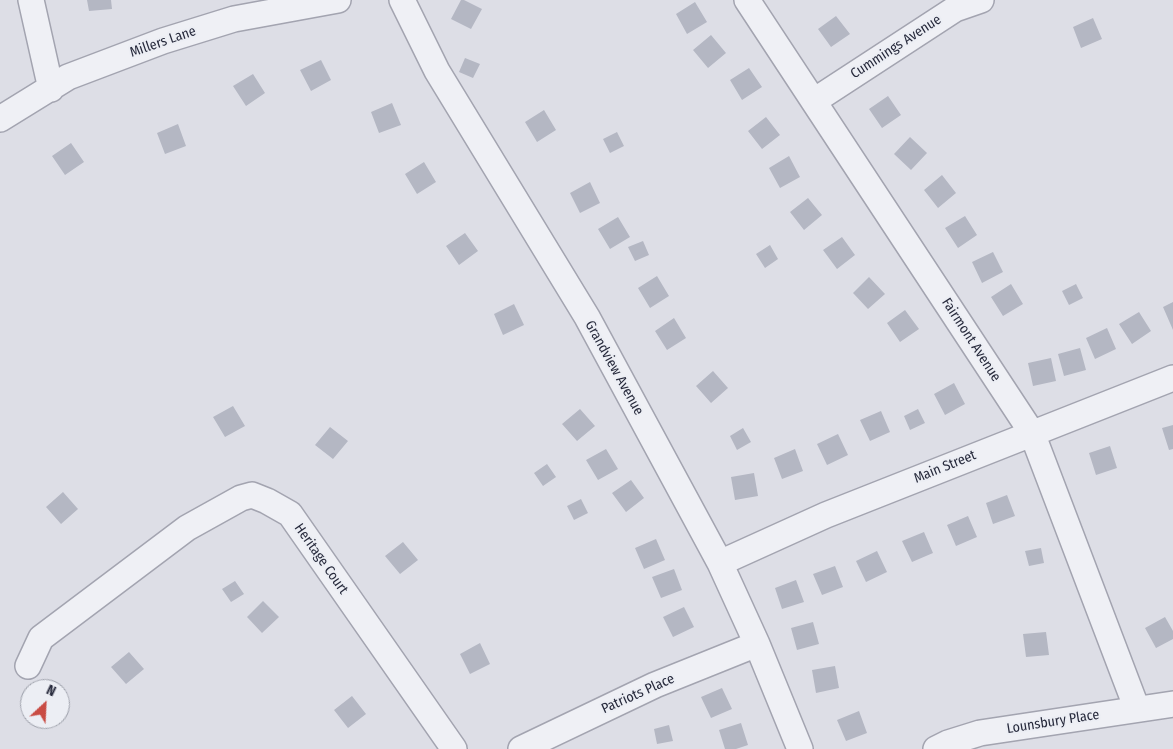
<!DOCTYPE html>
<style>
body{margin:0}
#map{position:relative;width:1173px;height:749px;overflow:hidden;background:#dddee6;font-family:"Fira Sans Condensed",sans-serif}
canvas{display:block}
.north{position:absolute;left:20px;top:679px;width:50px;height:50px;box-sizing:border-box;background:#eceef4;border:1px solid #9da0aa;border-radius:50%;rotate:25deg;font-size:14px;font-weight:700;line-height:20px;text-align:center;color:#272a3c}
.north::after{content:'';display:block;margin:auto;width:18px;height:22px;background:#c94c44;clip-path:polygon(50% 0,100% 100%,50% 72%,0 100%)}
</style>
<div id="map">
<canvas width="1173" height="749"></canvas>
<div class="north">N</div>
</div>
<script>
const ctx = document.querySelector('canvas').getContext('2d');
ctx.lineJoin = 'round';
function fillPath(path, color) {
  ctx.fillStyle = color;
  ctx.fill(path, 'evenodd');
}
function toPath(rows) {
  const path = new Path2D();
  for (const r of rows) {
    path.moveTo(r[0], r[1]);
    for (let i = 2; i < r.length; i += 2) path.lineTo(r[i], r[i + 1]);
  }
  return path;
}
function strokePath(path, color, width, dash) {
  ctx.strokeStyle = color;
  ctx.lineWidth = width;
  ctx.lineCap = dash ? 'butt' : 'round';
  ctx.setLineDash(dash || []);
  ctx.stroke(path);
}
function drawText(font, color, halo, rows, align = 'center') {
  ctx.font = font + ' "Fira Sans Condensed",sans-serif';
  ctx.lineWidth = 4;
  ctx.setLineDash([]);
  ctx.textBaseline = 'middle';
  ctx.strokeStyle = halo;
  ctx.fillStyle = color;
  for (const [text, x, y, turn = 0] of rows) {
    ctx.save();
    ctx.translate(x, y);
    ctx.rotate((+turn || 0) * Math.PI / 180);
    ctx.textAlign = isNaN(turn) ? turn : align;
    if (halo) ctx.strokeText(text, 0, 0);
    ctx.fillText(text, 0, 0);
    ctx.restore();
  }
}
fillPath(toPath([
 [87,0,111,0,112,9,89,11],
 [461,0,464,0,482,9,471,29,451,19],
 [695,2,707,22,687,34,676,14],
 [836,16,850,34,831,47,818,29],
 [1093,18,1102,39,1081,48,1073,27],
 [711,35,726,53,708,68,693,50],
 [465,58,480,64,473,78,459,72],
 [321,60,331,80,311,91,300,70],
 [749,68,762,87,742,100,730,80],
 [253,74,265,93,246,106,233,86],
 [888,96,901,115,882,128,869,109],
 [392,103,401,125,379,133,371,112],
 [544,110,556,130,537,142,525,122],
 [766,117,780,135,762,149,748,131],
 [178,124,186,146,165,154,157,133],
 [617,132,624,146,610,153,603,139],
 [910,137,927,153,911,170,894,154],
 [71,143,84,162,65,175,52,156],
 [789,156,800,177,780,188,769,168],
 [424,162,436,182,417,194,405,174],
 [942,175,956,193,938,208,924,190],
 [590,182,600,203,580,213,570,193],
 [808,198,822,215,804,230,790,212],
 [965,216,977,235,958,248,945,228],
 [618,217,630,237,610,249,598,229],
 [465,233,478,251,459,265,446,246],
 [842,237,855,255,837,269,823,250],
 [643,241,649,255,635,261,628,247],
 [770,245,778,259,765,268,756,254],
 [993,252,1003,272,982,283,972,262],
 [657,276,669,296,650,308,638,288],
 [869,277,885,294,868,309,853,293],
 [1011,284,1023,304,1003,316,991,297],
 [1076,284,1083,298,1069,305,1062,291],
 [1173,302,1173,330,1163,307],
 [514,304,524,325,503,335,494,314],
 [905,310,919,329,900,342,887,323],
 [1139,312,1151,331,1132,344,1119,324],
 [674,318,686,338,667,350,655,331],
 [1107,328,1116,349,1095,359,1086,338],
 [1080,348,1086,370,1064,376,1058,354],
 [1051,358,1056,381,1033,386,1028,363],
 [713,371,728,388,711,403,696,386],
 [954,383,965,404,945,415,934,394],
 [233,406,245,426,225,437,213,417],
 [580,409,595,426,577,441,562,424],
 [918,409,925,423,910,430,904,416],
 [881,411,890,432,870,441,860,420],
 [1173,425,1173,449,1169,450,1162,428],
 [330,427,348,441,333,459,315,445],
 [743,428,751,442,737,450,730,436],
 [838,434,848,455,827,465,817,444],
 [1110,446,1117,468,1096,475,1089,453],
 [606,449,618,469,598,480,586,460],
 [795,449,803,471,782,479,774,458],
 [547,464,556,477,543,486,534,473],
 [754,473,758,496,735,500,731,477],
 [631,480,644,498,626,512,612,493],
 [63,492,78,509,61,524,46,507],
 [1007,495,1015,516,993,524,986,503],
 [581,499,588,513,574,520,567,506],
 [968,516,977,537,956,546,947,525],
 [924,532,933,553,912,562,902,541],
 [656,539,665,560,644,569,635,548],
 [403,542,418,560,400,574,385,556],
 [1041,548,1044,563,1029,566,1025,551],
 [877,551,887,572,866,582,856,561],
 [835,566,843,587,822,595,813,574],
 [674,569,682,590,661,598,652,577],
 [796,580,804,602,782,609,775,588],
 [235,581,244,594,231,602,222,589],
 [263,601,279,617,262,633,247,617],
 [684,607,694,627,673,637,663,617],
 [1165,617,1173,631,1173,639,1156,648,1145,628],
 [813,622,819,644,797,650,791,628],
 [1046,632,1049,655,1026,657,1023,634],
 [480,643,490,664,470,674,460,654],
 [129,652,144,669,126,684,111,667],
 [835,666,839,688,816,693,812,670],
 [722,688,732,709,711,718,701,697],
 [352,696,366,714,348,728,334,710],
 [859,711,867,733,846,741,837,720],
 [741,723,748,745,736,749,725,749,719,730],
 [669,725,673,741,657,744,654,729]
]), '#b4b7c3');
const minor = toPath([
 [31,0,51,89],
 [402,0,437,71,587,317,720,563,757,644,800,749],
 [747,0,1032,433,1137,709],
 [814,101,955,9,981,0],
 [0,119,68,77,163,41,234,19,338,0],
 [720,563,826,515,1173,378],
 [28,666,41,638,187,528,241,498,252,495,267,501,290,514,454,749],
 [521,749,655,685,757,644],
 [936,749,948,743,980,733,1173,704]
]);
strokePath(minor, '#a3a4b0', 28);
strokePath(minor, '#eff0f5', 25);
drawText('14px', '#272a3c', '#eceef4', [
 ["Millers Lane",163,42,-19],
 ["Cummings Avenue",896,47,-33],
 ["Fairmont Avenue",971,340,57],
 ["Grandview Avenue",614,368,61],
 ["Main Street",945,467,-22],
 ["Heritage Court",321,559,55],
 ["Patriots Place",638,694,-24],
 ["Lounsbury Place",1053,722,-9]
]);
</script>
